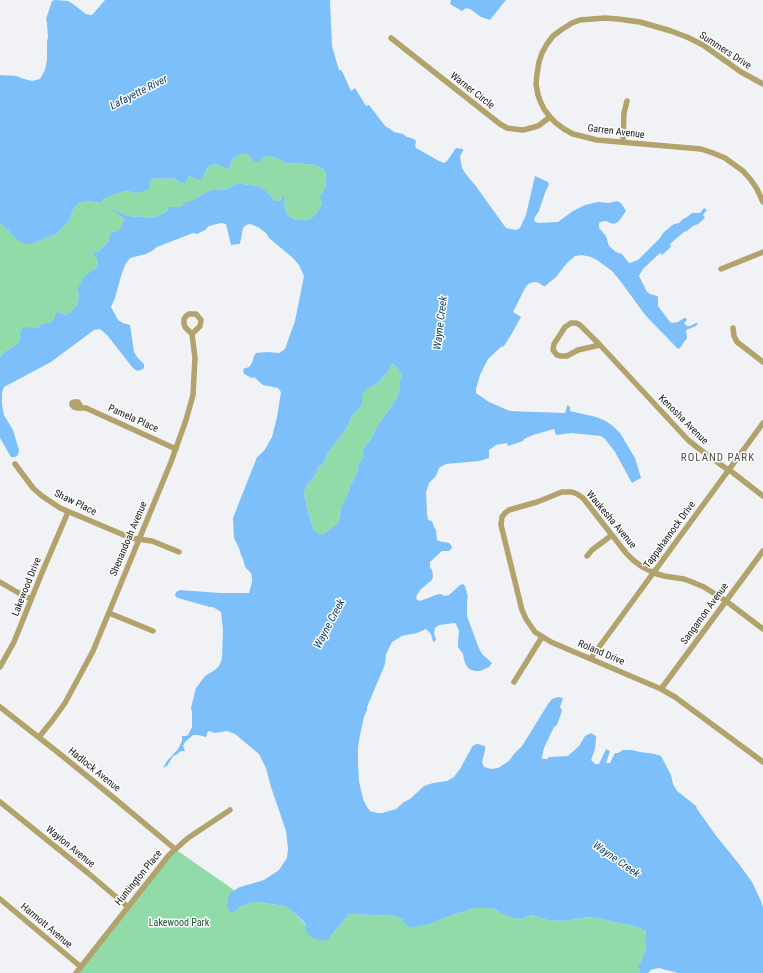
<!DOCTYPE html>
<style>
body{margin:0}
canvas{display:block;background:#f1f2f5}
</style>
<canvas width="763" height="973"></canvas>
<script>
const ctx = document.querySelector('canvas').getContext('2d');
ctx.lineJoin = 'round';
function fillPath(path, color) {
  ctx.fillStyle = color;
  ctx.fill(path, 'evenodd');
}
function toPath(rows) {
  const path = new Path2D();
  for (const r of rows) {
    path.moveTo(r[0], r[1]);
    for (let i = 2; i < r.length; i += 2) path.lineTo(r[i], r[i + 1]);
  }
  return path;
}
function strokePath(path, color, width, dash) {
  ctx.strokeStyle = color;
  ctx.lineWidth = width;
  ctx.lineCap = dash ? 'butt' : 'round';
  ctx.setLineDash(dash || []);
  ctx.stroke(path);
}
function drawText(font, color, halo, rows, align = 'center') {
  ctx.font = font + ' "Roboto Condensed",sans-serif';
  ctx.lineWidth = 3;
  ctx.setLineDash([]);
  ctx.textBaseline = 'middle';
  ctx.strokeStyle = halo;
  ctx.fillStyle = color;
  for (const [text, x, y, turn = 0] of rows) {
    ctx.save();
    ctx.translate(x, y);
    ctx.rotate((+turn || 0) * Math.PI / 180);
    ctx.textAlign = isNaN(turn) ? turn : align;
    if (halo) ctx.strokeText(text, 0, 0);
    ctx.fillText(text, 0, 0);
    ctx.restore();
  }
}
fillPath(toPath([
 [242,154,246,154,250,156,253,161,259,162,265,157,269,156,277,158,285,163,305,164,315,165,325,170,326,179,326,186,320,196,320,199,322,202,321,206,315,215,310,219,306,220,301,219,297,220,293,219,287,214,284,203,285,197,282,196,281,200,279,201,277,201,274,200,268,193,256,186,243,184,236,184,224,190,213,189,199,196,192,201,188,201,184,203,181,207,169,207,166,212,153,218,146,218,143,216,139,217,128,216,112,209,124,219,120,229,118,232,111,233,108,242,106,245,102,248,98,252,98,264,95,269,85,275,83,279,77,289,79,297,77,305,74,307,71,312,65,315,59,312,54,319,48,324,42,324,37,328,20,333,19,343,10,349,5,351,0,357,0,224,8,230,13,236,32,244,45,238,55,235,69,221,74,208,79,203,88,201,102,203,104,198,107,198,113,194,125,191,138,193,149,183,151,180,157,178,165,179,172,178,178,181,180,183,185,184,188,178,190,176,204,176,206,170,209,166,212,165,217,164,224,168,230,167,231,162,233,158],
 [393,364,397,367,402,376,399,383,400,388,397,398,376,428,371,439,362,450,364,455,358,466,357,474,351,484,347,496,341,507,340,517,338,523,322,535,319,535,313,529,305,499,304,492,307,485,315,476,318,467,323,464,329,451,347,428,352,416,362,405,362,395,366,388,371,387,378,383,384,375,388,372,391,365],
 [175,849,234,890,231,892,233,913,241,906,254,902,264,903,285,906,293,912,306,925,330,937,349,914,395,916,403,920,433,923,441,919,474,908,492,908,498,911,500,913,513,918,520,919,532,915,547,920,565,921,588,917,602,919,634,926,645,930,646,933,645,939,646,950,644,954,641,963,640,973,75,973]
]), '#90dba7');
fillPath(toPath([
 [55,0,68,1,73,4,86,14,91,15,92,15,105,0,330,0,332,46,339,70,341,70,343,73,351,91,355,88,366,106,369,105,386,127,389,128,394,132,403,134,407,137,414,139,416,141,415,146,416,148,439,161,444,163,447,161,456,148,463,149,463,151,460,156,462,168,465,173,475,185,506,228,516,230,520,228,526,215,535,176,548,182,549,184,545,193,539,211,535,217,534,221,538,223,558,222,573,211,585,205,598,202,609,203,617,201,621,203,626,211,619,221,616,223,613,224,606,221,600,222,599,224,599,228,606,236,609,246,616,252,622,254,628,262,630,263,638,260,660,238,663,233,670,227,674,224,679,223,683,219,687,217,692,213,700,213,704,208,707,210,703,215,705,218,698,224,693,226,687,231,684,232,670,244,671,247,662,255,660,253,643,269,639,276,647,292,650,294,657,296,658,297,658,306,670,322,672,323,678,322,684,318,686,318,687,320,684,323,687,326,690,326,696,323,698,323,696,326,686,330,687,338,680,348,678,349,646,316,621,282,612,271,597,260,591,257,582,255,575,256,566,264,556,277,545,286,543,286,539,283,535,282,530,283,526,286,513,312,521,317,511,335,504,346,501,347,488,359,480,375,476,389,476,393,489,402,510,411,562,413,565,413,567,406,568,405,570,407,570,411,596,417,604,420,613,426,620,433,635,458,641,478,632,483,615,452,605,439,601,436,571,433,556,435,554,429,533,435,524,439,523,441,508,446,507,443,496,445,489,450,489,458,479,461,446,464,442,466,439,468,436,476,429,483,426,492,427,513,428,520,432,521,434,527,436,530,437,540,439,541,449,543,451,545,452,548,449,551,442,551,430,562,430,567,432,570,433,576,432,580,421,589,417,595,416,599,420,601,436,595,440,594,445,596,449,595,460,585,463,584,465,586,468,597,467,600,467,616,478,646,482,654,492,663,489,667,480,671,475,671,469,669,466,665,464,660,463,654,458,647,458,643,459,631,456,624,455,623,439,625,435,628,434,634,436,639,436,640,433,642,431,634,426,629,417,633,402,636,392,642,386,654,385,664,381,674,367,707,367,710,364,717,360,735,358,748,358,764,359,781,363,799,367,807,370,811,377,813,382,813,396,809,404,802,410,799,424,786,433,783,447,781,454,777,460,769,472,747,474,745,478,744,485,746,485,751,482,762,484,767,491,769,498,768,509,761,514,754,522,746,548,704,552,699,558,697,563,698,560,707,562,711,557,725,554,727,544,748,542,757,542,759,547,759,549,757,568,756,579,746,585,736,591,733,596,736,596,740,595,749,591,760,595,764,599,764,606,749,610,751,606,763,610,763,615,753,618,753,623,750,632,750,640,752,655,754,661,756,671,775,673,784,677,791,696,806,697,809,717,837,739,864,752,882,761,901,763,908,763,973,678,973,659,968,654,969,651,970,648,973,640,973,640,969,637,966,641,963,644,953,646,950,645,939,646,933,645,930,634,926,602,919,588,917,565,921,547,920,532,915,520,919,513,918,500,913,498,911,492,908,474,908,441,919,433,923,410,928,404,922,403,920,395,916,349,914,330,937,325,941,317,940,311,937,306,932,306,925,304,922,293,912,285,906,264,903,254,902,241,906,233,913,230,912,227,908,228,898,231,892,240,887,264,880,279,870,287,858,288,849,286,831,271,787,266,768,259,754,235,734,227,731,215,733,209,731,207,733,207,735,206,737,198,735,193,735,185,742,183,746,185,751,181,751,176,755,173,756,167,766,163,768,167,761,178,749,182,741,182,736,186,736,188,735,192,727,192,713,191,708,196,688,205,676,215,670,219,666,222,659,223,630,221,612,213,607,210,607,178,598,176,597,175,595,176,592,180,590,220,593,249,593,252,582,252,578,251,573,245,567,243,559,241,555,239,548,234,538,233,518,257,457,264,451,272,437,277,417,281,392,278,388,263,385,254,377,252,378,244,374,243,369,249,367,252,363,254,356,256,353,267,352,279,353,285,349,295,321,304,276,299,265,293,258,269,238,266,233,258,227,250,224,246,225,243,228,240,244,231,245,226,224,221,223,209,226,205,230,197,234,193,233,157,247,152,251,146,254,130,258,125,265,121,276,115,298,111,307,118,320,123,323,130,325,134,352,137,357,144,364,144,368,141,370,137,371,133,368,107,335,100,329,94,330,51,362,4,387,2,393,2,405,4,415,13,430,19,450,18,455,15,457,11,457,0,438,0,357,5,351,10,349,19,343,20,333,23,327,37,328,42,324,48,324,54,319,56,313,59,312,65,315,71,312,74,307,77,305,79,297,77,289,85,275,95,269,98,264,98,260,93,253,98,252,102,248,106,245,108,242,111,232,117,232,120,229,124,219,110,208,128,216,139,217,143,216,146,218,153,218,166,212,169,207,181,207,184,203,188,201,192,201,199,196,213,189,224,190,236,184,243,184,256,186,262,188,268,193,274,200,277,201,279,201,281,200,282,196,285,197,284,204,287,214,293,219,297,220,301,219,306,220,310,219,315,215,321,206,322,202,320,199,320,196,326,186,326,179,325,170,315,165,305,164,285,163,277,158,269,156,265,157,259,162,256,162,253,161,250,156,246,154,242,154,233,158,231,162,230,167,228,168,224,168,217,164,212,165,209,166,206,170,204,176,200,180,190,176,188,178,185,184,180,183,178,181,173,178,165,179,157,178,151,180,149,183,150,186,149,189,138,193,125,191,114,194,107,198,104,198,102,203,88,201,79,203,74,208,69,221,55,235,45,238,32,244,24,244,13,236,8,230,0,224,0,75,17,76,21,78,32,81,40,79,45,70,47,60,47,42,48,37,47,23,46,19,52,1],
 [393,364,397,367,402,376,399,383,400,388,397,398,376,428,371,439,362,450,364,455,358,466,357,474,351,484,347,496,341,507,340,517,338,523,322,535,319,534,313,529,305,499,304,492,307,485,315,476,318,467,323,464,329,451,347,428,352,416,362,405,362,395,366,389,371,387,378,383,384,375,388,372,391,365],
 [451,0,506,0,490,20,481,17,470,9,466,8,462,11,450,4]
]), '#7cbffa');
strokePath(toPath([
 [391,38,500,124,507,128,514,129,523,130,531,128,538,126,550,117],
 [763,84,741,72,703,45,687,37,671,31,640,22,618,19,605,18,580,20,572,23,561,30,553,36,547,44,542,53,539,62,537,74,536,84,538,95,541,103,544,109,550,117,556,123,564,129,573,134,597,140,701,149,713,153,725,158,743,171,751,180,757,189,763,202],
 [623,142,624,113,627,101],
 [721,269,763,252],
 [189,314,196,314,201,320,200,326,192,334,185,327,184,324,184,319,186,316,189,314],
 [571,323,576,323,580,325,600,345,578,350,567,356,561,356,557,355,553,350,554,344,565,327,571,323],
 [733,328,734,336,737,342,741,345,763,362],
 [600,345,688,440,698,448,724,467,732,472,763,496],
 [81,408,80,405,78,402,74,402,72,403,72,405,74,407,78,408,86,408,176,449],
 [15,464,33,488,42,496,60,508,131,538,152,541,179,552],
 [587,556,592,550,612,535],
 [0,582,17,592,31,599],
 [109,613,153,631],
 [763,629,726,601,704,587,692,582,684,579,664,576,654,573,641,566,633,560,626,553,583,498,577,494,572,492,562,492,537,502,509,510,505,513,502,517,501,525,522,610,526,619,535,632,551,642,661,689,675,697,763,762],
 [591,658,763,423],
 [0,667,14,642,41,575,68,512],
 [514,682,542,637],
 [661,689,763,551],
 [0,707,60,754,120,803,175,849],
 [39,737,52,721,65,703,93,651,171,462,186,420,193,395,195,358,192,334],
 [0,802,88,873,128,907],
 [0,899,81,967],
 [76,973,169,855,188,838,230,810]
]), '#b1a36b', 5.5);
drawText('10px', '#151516', '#fff', [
 ["Summers Drive",725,51,33],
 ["Warner Circle",472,91,38],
 ["Garren Avenue",616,132,7],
 ["Pamela Place",133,419,24],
 ["Kenosha Avenue",683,420,45],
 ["Shaw Place",75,503,26],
 ["Waukesha Avenue",611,520,50],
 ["Tappahannock Drive",670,535,-54],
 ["Shenandoah Avenue",129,539,-67],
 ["Lakewood Drive",27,587,-68],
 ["Sangamon Avenue",705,614,-54],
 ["Roland Drive",601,653,23],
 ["Hadlock Avenue",94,770,39],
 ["Waylon Avenue",70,847,39],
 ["Huntington Place",139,878,-51],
 ["Harmott Avenue",46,926,40]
]);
drawText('10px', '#18522f', '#fff', [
 ["Lakewood Park",179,923]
]);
drawText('italic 11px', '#0f4167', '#fff', [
 ["Lafayette River",139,93,-27],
 ["Wayne Creek",441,323,-83],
 ["Wayne Creek",330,624,-62],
 ["Wayne Creek",616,860,35]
]);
ctx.letterSpacing = '1px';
drawText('11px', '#4a4b4d', '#fff', [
 ["ROLAND PARK",718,458]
]);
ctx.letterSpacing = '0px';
</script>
